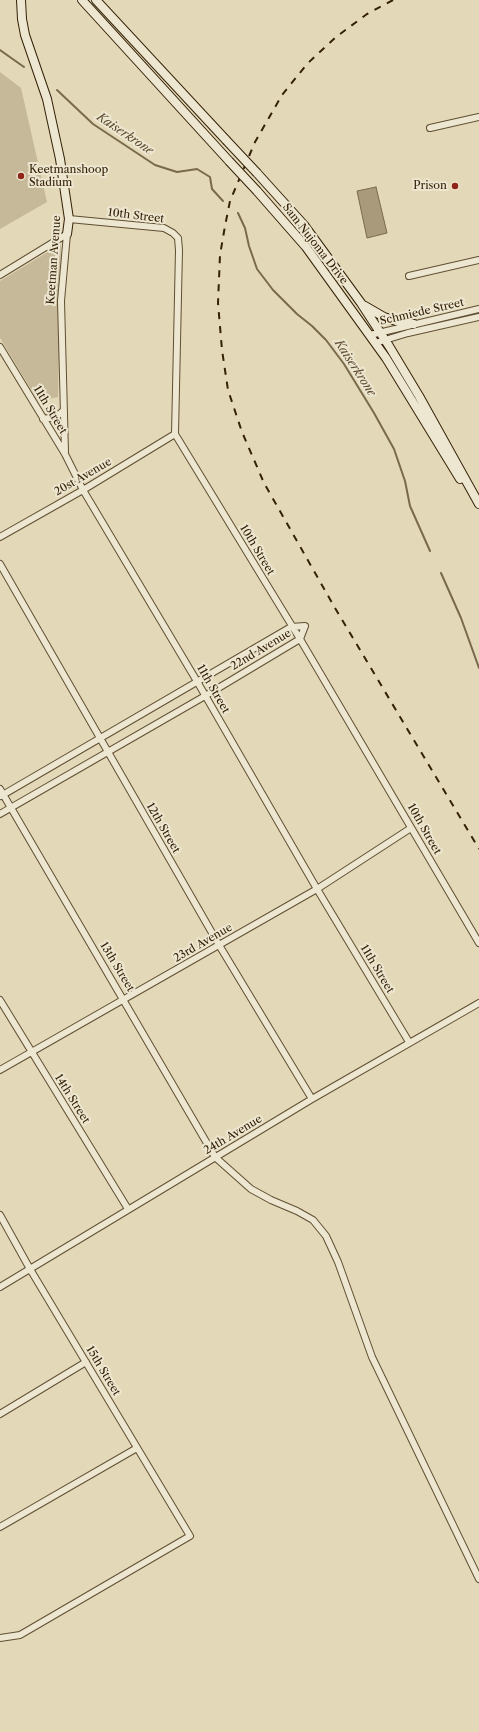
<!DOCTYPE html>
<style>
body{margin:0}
canvas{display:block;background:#e3d8b7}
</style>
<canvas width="479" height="1732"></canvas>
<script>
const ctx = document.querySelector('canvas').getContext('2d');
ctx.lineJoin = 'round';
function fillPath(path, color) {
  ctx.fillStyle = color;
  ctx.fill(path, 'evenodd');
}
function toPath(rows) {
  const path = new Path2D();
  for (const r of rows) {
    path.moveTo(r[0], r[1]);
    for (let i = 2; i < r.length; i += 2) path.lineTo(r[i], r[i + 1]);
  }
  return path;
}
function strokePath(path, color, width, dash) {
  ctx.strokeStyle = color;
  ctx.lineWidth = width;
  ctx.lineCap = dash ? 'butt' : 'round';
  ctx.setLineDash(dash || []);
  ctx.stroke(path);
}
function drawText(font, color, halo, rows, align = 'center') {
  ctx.font = font + ' "Libre Caslon Text",serif';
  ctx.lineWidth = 4;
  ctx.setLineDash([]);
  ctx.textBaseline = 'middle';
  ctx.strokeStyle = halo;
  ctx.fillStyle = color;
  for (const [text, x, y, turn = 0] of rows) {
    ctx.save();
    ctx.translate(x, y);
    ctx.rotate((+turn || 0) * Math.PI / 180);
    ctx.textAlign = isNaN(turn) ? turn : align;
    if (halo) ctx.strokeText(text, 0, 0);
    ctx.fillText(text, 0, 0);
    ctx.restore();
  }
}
fillPath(toPath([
 [0,72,21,88,47,202,0,229],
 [61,244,58,397,38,401,0,338,0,281]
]), '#c5b999');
const water = toPath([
 [376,187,387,233,367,238,357,191,376,187]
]);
fillPath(water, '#a89a7b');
strokePath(water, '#7a6a4d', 1);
strokePath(toPath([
 [0,50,24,67],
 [57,90,93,124,155,165,177,172,197,169,210,177,212,189,223,201],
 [238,213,245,228,249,246,257,269,273,290,297,314,312,326,326,340,344,364,374,413,394,449,405,481,410,506,430,551],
 [441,573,461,618,479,668]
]), '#7a6a4d', 2);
const street = toPath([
 [430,128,479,117],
 [69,219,164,228,173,233,178,238,179,250,175,434,300,639,479,943],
 [0,275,67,234],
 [409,276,479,260],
 [370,335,479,309],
 [375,343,408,333,479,317],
 [0,347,65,454,83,490,198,683,317,889,409,1042],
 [43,419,56,417,63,411],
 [65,452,61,301,67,234],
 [0,537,83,490,175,434],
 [0,564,219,945,312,1099],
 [0,789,215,1157,251,1189,271,1200,297,1211,313,1220,326,1236,338,1262,372,1357,479,1579],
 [0,814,205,696,300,639,305,626,291,627,1,796],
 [0,1000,128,1209],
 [0,1070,317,889,411,828],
 [0,1215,30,1269,190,1536,20,1635,0,1638],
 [0,1287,312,1099,479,1003],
 [0,1414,86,1362],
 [0,1527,137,1448]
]);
const secondary = toPath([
 [21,0,22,19,25,35,47,99,60,159,69,219,67,234],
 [82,0,229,161],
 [96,0,226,140],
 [257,173,304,225,361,303,389,346,419,396,479,504],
 [257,191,306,247,386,358,460,479],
 [365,306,384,317,399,322,414,324]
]);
strokePath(street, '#604f33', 8);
strokePath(secondary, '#342107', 10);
strokePath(street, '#ede6d0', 6);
strokePath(secondary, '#ede6d0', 8);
strokePath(toPath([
 [393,0,367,14,336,37,307,64,282,95,255,142,230,201,225,226,220,255,218,303,222,350,228,390,242,432,264,483,335,608,479,849]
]), '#342107', 2, [7, 7]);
const secondaryBridge = toPath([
 [226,140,257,173],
 [229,161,257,191]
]);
strokePath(secondaryBridge, '#342107', 10, []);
strokePath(secondaryBridge, '#ede6d0', 8);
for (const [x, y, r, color] of [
 [21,176,4,"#8f2418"],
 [455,186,4,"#8f2418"]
]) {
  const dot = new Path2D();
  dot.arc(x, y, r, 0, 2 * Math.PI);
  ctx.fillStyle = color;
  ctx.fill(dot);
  strokePath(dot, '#ede6d0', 1.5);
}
drawText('11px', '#342107', '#ede6d0', [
 ["Keetmanshoop",29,170],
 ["Stadium",29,183],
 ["Prison",447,186,"right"]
], 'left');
drawText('11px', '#342107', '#ede6d0', [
 ["10th Street",136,216,7],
 ["Sam Nujoma Drive",315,244,52],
 ["Keetman Avenue",54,260,-86],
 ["Schmiede Street",422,312,-13],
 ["11th Street",50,410,59],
 ["20st Avenue",83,477,-30],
 ["10th Street",257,550,59],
 ["22nd Avenue",261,650,-31],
 ["11th Street",213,689,60],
 ["12th Street",163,828,60],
 ["10th Street",424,829,60],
 ["23rd Avenue",203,943,-30],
 ["13th Street",117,967,59],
 ["11th Street",377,969,59],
 ["14th Street",72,1099,58],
 ["24th Avenue",233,1135,-31],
 ["15th Street",103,1371,59]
]);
drawText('italic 12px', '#5d4b30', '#ede6d0', [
 ["Kaiserkrone",125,134,34],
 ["Kaiserkrone",355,368,57]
]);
</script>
